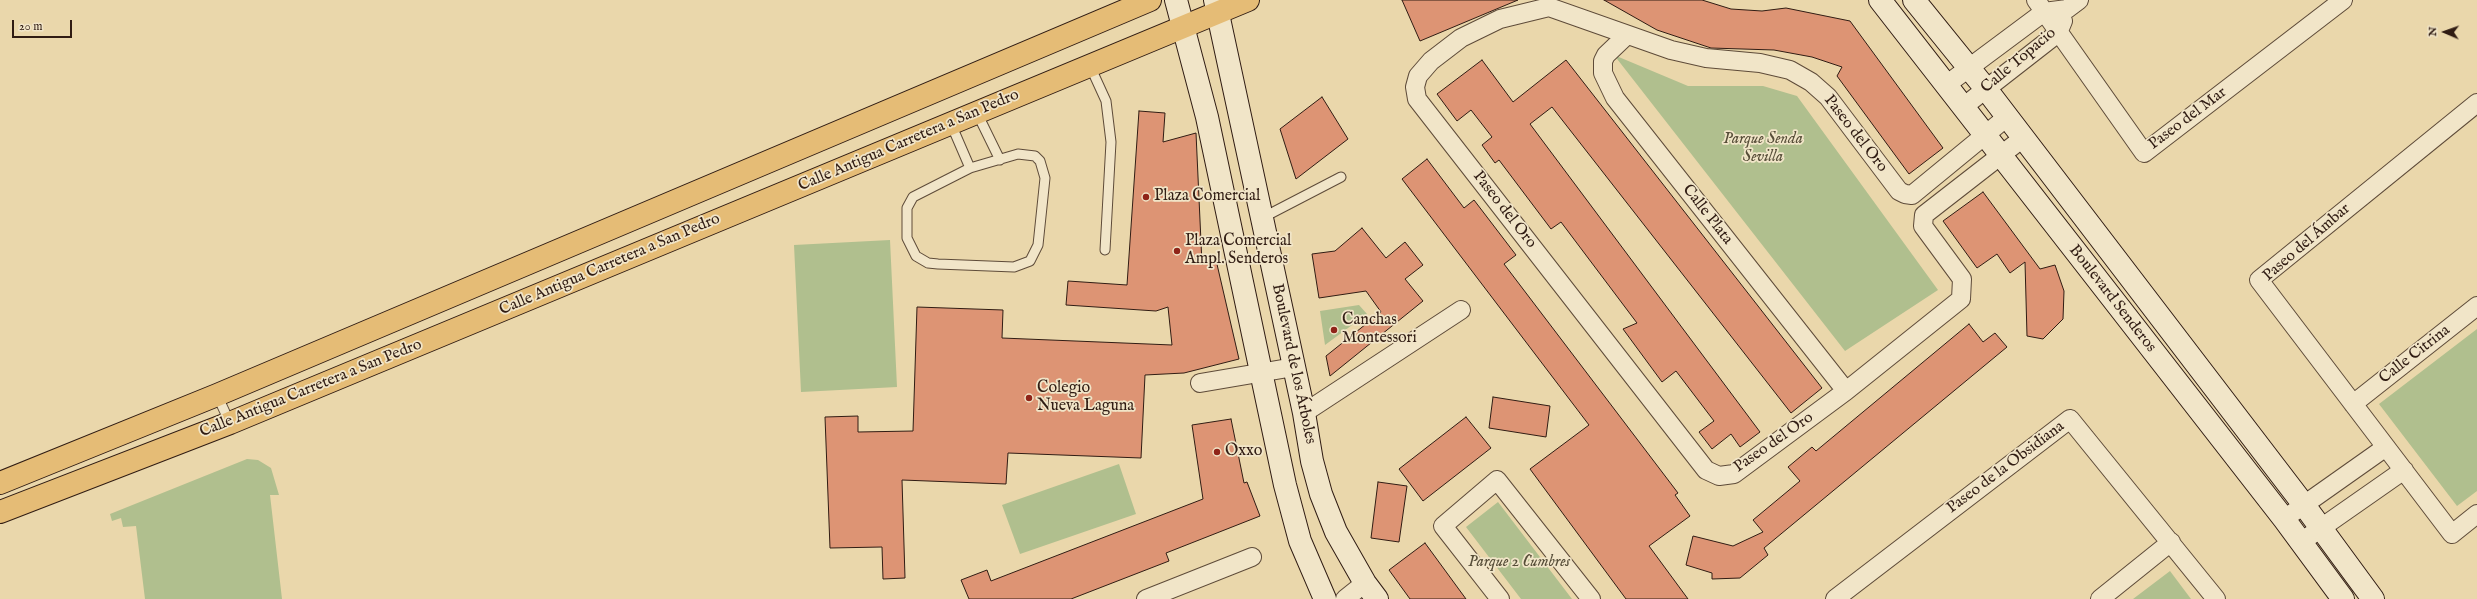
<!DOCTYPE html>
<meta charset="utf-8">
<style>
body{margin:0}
#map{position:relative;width:2477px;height:599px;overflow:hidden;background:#ead7ab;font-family:"IM FELL English",serif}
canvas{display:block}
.north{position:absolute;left:2425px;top:12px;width:40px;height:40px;-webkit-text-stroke:3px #f1e5c8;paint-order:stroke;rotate:272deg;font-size:11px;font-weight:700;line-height:16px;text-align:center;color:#301c13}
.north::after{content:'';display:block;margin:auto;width:14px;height:18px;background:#301c13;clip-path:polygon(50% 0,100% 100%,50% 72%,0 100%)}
.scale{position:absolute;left:12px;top:20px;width:60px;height:18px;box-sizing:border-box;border:2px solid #301c13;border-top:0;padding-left:5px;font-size:12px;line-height:14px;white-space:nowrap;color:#301c13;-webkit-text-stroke:3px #f1e5c8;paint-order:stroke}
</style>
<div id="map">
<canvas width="2477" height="599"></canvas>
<div class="north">N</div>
<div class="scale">20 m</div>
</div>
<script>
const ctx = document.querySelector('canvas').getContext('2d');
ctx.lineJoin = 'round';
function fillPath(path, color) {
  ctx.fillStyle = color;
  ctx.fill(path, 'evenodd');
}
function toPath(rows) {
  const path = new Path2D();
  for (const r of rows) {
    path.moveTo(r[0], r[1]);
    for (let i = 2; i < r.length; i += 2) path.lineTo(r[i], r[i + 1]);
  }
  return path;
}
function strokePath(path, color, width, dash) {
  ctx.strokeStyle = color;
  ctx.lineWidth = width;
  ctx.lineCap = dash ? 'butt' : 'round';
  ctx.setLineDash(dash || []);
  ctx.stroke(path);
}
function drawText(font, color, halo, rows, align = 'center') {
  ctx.font = font + ' "IM FELL English",serif';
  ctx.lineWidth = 3.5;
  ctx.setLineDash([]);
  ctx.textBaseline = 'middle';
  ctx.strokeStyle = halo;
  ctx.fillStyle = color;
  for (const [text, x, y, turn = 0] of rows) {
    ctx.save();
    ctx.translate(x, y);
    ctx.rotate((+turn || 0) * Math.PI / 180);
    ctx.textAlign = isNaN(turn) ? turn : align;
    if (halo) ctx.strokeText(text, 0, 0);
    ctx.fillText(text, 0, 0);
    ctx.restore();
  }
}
fillPath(toPath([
 [1614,55,1688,86,1763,86,1797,96,1938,290,1845,351],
 [890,240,897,387,801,392,794,245],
 [1359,305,1367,314,1325,345,1320,311],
 [2477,329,2477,491,2457,506,2379,404],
 [247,459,258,460,271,468,279,495,270,495,282,599,145,599,136,526,123,527,121,518,112,521,110,514],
 [1119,464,1136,514,1020,554,1002,505],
 [1498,502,1572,599,1521,599,1466,527],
 [2170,571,2191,599,2133,599]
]), '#b0bf8e');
const building = toPath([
 [1402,0,1518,0,1420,41,1402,0],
 [1604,0,1702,0,1731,9,1762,11,1786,8,1850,21,1943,148,1909,174,1837,76,1842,67,1812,57,1774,50,1711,48,1657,30,1604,0],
 [1482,60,1513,102,1566,60,1822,388,1791,413,1552,107,1530,124,1760,432,1740,447,1731,434,1712,449,1699,432,1714,421,1676,371,1662,382,1623,329,1637,323,1561,222,1551,229,1499,160,1495,163,1482,145,1492,137,1471,110,1457,121,1437,94,1482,60],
 [1322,97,1348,139,1296,179,1280,129,1322,97],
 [1139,111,1165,113,1163,142,1196,133,1202,264,1216,260,1239,359,1184,373,1145,375,1141,458,1008,453,1006,484,902,480,905,578,883,579,882,547,830,548,825,417,858,416,858,432,913,431,917,307,1003,310,1002,338,1172,345,1168,307,1156,311,1066,305,1068,281,1127,285,1139,111],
 [1427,159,1464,208,1474,200,1516,255,1504,264,1678,493,1675,495,1690,516,1649,546,1688,599,1626,599,1530,469,1589,425,1402,179,1427,159],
 [1983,192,2040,269,2055,265,2064,291,2063,319,2043,339,2027,336,2025,262,2010,273,1997,254,1977,268,1943,221,1983,192],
 [1362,228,1386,258,1405,242,1423,265,1405,279,1423,301,1330,376,1326,356,1381,312,1366,291,1319,298,1312,254,1335,251,1362,228],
 [1969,324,1983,342,1995,333,2007,347,1764,548,1768,555,1740,578,1712,579,1712,573,1686,565,1693,536,1733,546,1763,532,1753,520,1800,481,1788,467,1812,447,1816,451,1969,324],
 [1493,397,1550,406,1546,437,1489,428,1493,397],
 [1466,417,1491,448,1423,501,1399,469,1466,417],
 [1231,419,1244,483,1247,482,1260,516,1166,553,1169,561,1071,599,969,599,961,580,987,570,991,581,1203,499,1192,425,1231,419],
 [1378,482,1407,486,1399,542,1371,538,1378,482],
 [1425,543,1466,599,1410,599,1389,570,1425,543]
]);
fillPath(building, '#dd9474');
strokePath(building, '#301c13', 1);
const service = toPath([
 [1090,66,1106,101,1111,142,1105,250],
 [977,113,1000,160],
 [951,124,970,168],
 [1018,154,1035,156,1040,161,1045,178,1038,245,1030,261,1014,267,938,264,928,263,916,256,907,238,907,208,913,197,970,168,1018,154],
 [1262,218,1341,177],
 [217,395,230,423]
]);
const minor = toPath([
 [2036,0,2144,153,2343,0],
 [1627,35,1606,55,1603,61,1603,73,1615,98,1846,391],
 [1946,85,2044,12,2067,9,2079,0],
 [2477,103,2259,280,2452,534,2477,514],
 [1963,107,2058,33,2063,21],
 [2007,117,1912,195,1905,194,1899,191,1828,97,1811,82,1790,70,1760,63,1706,58,1671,50,1549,7,1500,19,1461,38,1431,61,1418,76,1415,87,1417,99,1706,470,1719,476,1734,474,1846,391,1961,299,1962,279,1923,226,1924,215,2023,138],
 [1200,383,1294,367],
 [2353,404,2477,306],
 [1304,413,1461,310],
 [2284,519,2386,447],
 [2301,542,2404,470],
 [1146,599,1252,557],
 [1345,599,1365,583],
 [1500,599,1443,526,1497,480,1591,599],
 [1835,599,2070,419,2216,599],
 [2100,599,2171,542]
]);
const secondary = toPath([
 [1176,0,1207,117,1285,485,1300,541,1325,599],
 [1215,0,1304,413,1312,461,1321,494,1336,532,1365,583,1377,599],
 [1880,0,2284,519,2343,599],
 [1914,0,1986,89,2304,505,2373,599]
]);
const primary = toPath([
 [0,483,217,395,1150,0],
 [0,512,230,423,1248,0]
]);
strokePath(service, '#5e4b39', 11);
strokePath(minor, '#5e4b39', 20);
strokePath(secondary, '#301c13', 24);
strokePath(primary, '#301c13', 24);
strokePath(service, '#f1e5c8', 9);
strokePath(minor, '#f1e5c8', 18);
strokePath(secondary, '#f1e5c8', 22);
strokePath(primary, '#e5bc76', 22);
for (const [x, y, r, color] of [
 [1146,197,4,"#8f2418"],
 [1177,251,4,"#8f2418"],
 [1334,330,4,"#8f2418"],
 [1029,398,4,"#8f2418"],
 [1217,452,4,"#8f2418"]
]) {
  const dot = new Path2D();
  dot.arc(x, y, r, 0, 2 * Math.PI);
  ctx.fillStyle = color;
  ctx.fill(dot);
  strokePath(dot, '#f1e5c8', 1.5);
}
drawText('16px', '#301c13', '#f1e5c8', [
 ["Calle Topacio",2019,61,-40],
 ["Paseo del Mar",2188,119,-37],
 ["Paseo del Oro",1855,134,52],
 ["Calle Antigua Carretera a San Pedro",909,141,-23],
 ["Paseo del Oro",1504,210,52],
 ["Calle Plata",1707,215,52],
 ["Paseo del Ámbar",2307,243,-41],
 ["Calle Antigua Carretera a San Pedro",610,265,-23],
 ["Boulevard Senderos",2112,299,52],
 ["Calle Citrina",2415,355,-38],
 ["Boulevard de los Árboles",1293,364,78],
 ["Calle Antigua Carretera a San Pedro",311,389,-22],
 ["Paseo del Oro",1774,443,-35],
 ["Paseo de la Obsidiana",2006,468,-37]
]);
drawText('italic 16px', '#564d38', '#f1e5c8', [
 ["Parque Senda",1763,140],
 ["Sevilla",1763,158],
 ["Parque 2 Cumbres",1519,563]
]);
drawText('16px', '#301c13', '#f1e5c8', [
 ["Plaza Comercial",1154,197],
 ["Plaza Comercial",1185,242],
 ["Ampl. Senderos",1185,260],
 ["Canchas",1342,321],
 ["Montessori",1342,339],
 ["Colegio",1037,389],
 ["Nueva Laguna",1037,407],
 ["Oxxo",1225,452]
], 'left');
</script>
